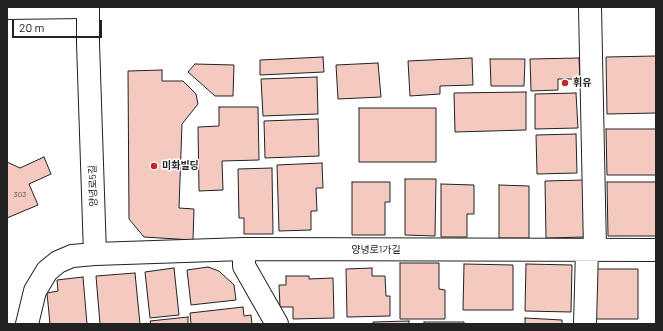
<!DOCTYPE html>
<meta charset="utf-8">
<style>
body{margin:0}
#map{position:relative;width:663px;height:331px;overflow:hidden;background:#fff;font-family:Barlow,sans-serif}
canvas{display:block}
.frame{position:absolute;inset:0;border:8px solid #222;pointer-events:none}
.scale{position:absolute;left:12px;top:20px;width:90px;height:18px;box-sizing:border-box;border:2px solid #222;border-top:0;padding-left:5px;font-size:12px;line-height:14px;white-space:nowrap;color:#222;-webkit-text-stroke:3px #fff;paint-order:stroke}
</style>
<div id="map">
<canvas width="663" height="331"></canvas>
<div class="frame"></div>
<div class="scale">20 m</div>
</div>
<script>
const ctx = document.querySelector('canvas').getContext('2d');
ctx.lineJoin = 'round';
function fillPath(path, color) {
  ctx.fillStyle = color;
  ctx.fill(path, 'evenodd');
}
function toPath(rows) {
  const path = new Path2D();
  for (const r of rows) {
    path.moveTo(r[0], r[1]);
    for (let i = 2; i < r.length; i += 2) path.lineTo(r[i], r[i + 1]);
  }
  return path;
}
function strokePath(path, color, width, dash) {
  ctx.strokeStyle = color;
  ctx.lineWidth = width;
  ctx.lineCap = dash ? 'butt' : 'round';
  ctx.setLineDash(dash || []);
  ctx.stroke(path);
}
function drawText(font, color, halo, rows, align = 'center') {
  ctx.font = font + ' Barlow,"Noto Sans KR",sans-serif';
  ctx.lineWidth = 3;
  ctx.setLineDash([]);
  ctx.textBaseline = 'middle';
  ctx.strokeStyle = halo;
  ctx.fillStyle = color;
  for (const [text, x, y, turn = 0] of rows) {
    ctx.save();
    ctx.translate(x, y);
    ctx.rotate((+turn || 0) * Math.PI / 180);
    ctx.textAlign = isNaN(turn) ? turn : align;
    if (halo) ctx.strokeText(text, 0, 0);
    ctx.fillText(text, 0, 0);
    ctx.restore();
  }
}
const building = toPath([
 [656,56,656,113,607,114,606,57,656,56],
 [323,57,324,72,260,75,260,60,323,57],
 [472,58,473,85,440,86,440,94,410,96,408,61,472,58],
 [579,58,580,79,558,79,558,90,531,91,530,59,579,58],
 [490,59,525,59,524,86,491,86,490,59],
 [378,63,381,97,338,99,336,65,378,63],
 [195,64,234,65,233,96,215,96,188,72,195,64],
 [162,70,162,81,183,81,196,94,198,104,182,124,179,208,194,209,193,240,144,237,129,219,128,71,162,70],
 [317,77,318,114,263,116,261,79,317,77],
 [526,92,526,130,455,132,454,93,526,92],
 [576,93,578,128,535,129,535,94,576,93],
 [219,107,258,107,259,160,222,161,223,190,199,191,198,127,219,126,219,107],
 [359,108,436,108,436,162,359,162,359,108],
 [318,119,319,156,265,158,264,121,318,119],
 [606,129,656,129,656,175,607,175,606,129],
 [576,134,577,173,537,174,536,135,576,134],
 [44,157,51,174,29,184,38,205,7,218,7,162,20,168,44,157],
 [322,163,323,188,316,188,317,211,311,211,311,230,279,231,277,165,322,163],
 [272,168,273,234,244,234,244,218,239,218,238,169,272,168],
 [405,179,436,179,435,236,405,235,405,179],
 [584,180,585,237,546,238,545,181,584,180],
 [352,182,390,182,390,202,385,202,385,235,352,235,352,182],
 [607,182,656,182,656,236,608,236,607,182],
 [441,184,474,185,474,214,467,214,467,237,441,237,441,184],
 [499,185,529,186,529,238,499,238,499,185],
 [400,263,439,263,439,289,445,290,445,319,400,319,400,263],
 [464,264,513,265,513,310,463,310,464,264],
 [526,264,572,265,571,312,525,311,526,264],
 [208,267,219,271,234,285,236,300,191,305,187,270,208,267],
 [174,268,179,315,150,318,145,272,174,268],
 [372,268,372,276,385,276,386,296,390,296,390,316,347,317,346,269,372,268],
 [596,269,638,269,638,319,596,319,596,269],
 [135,273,140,324,100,324,96,276,135,273],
 [286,276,309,276,309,279,333,278,334,318,293,319,293,307,280,307,279,285,286,285,286,276],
 [83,277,87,324,50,324,47,293,58,291,57,280,83,277],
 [243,307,244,316,251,315,252,324,191,324,190,313,243,307],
 [188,317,188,324,151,324,150,321,188,317],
 [525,318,562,320,562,324,525,324,525,318],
 [409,321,409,324,373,324,373,322,409,321],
 [424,322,464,322,464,324,424,324,424,322]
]);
fillPath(building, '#f3c9c0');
strokePath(building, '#222', 1);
const minor = toPath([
 [590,7,595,250],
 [244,249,244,266,277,324],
 [95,254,244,249,656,250],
 [27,324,35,291,47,271,58,262,72,256,95,254,88,43,88,7],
 [585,324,587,250]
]);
const major = toPath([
 [7,8,83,7]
]);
strokePath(minor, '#222', 24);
strokePath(major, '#222', 24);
strokePath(minor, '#fff', 22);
strokePath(major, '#fff', 22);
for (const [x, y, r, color] of [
 [565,83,4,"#c62828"],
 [154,166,4,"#c62828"]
]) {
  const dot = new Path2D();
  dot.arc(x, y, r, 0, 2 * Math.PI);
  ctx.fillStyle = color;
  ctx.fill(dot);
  strokePath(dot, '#fff', 1.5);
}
drawText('8px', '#564c4a', null, [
 ["303",20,194]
]);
drawText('bold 10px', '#222', '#fff', [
 ["휘유",573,83],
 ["미화빌딩",162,166]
], 'left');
drawText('10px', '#222', '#fff', [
 ["양녕로5길",93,186,-92],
 ["양녕로1가길",376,250]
]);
</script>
